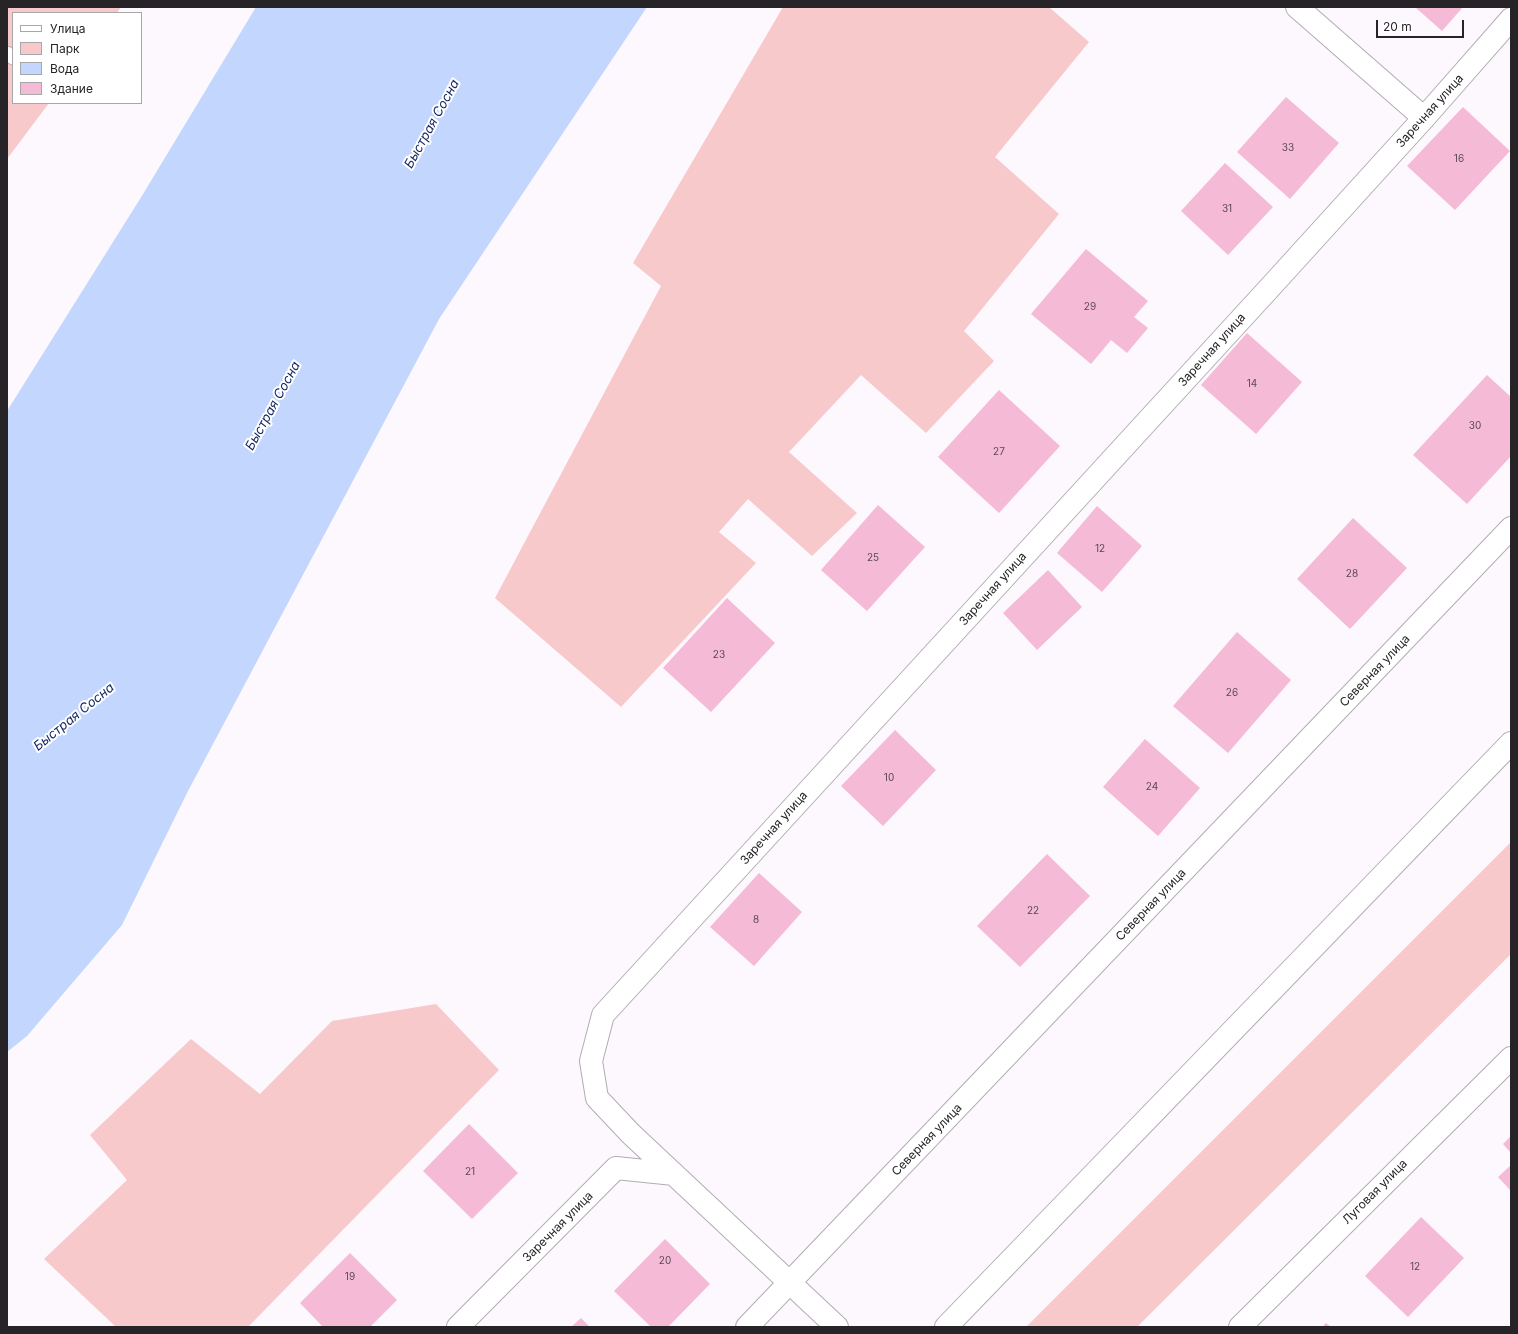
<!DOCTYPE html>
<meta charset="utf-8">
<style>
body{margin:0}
#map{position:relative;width:1518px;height:1334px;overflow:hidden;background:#fdf7fe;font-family:Inter,sans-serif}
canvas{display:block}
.frame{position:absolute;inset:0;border:8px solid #262427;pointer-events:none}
.legend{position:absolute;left:12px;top:12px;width:130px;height:92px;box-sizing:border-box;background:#fff;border:1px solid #a8a7a9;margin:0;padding:5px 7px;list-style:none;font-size:12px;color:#262427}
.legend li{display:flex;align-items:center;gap:8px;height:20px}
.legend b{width:20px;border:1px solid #a8a7a9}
.scale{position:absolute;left:1376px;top:20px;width:88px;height:18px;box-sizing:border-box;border:2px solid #262427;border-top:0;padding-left:5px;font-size:12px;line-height:14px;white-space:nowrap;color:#262427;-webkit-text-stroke:3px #fff;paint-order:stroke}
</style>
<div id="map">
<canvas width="1518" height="1334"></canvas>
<div class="frame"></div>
<ul class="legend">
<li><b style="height:5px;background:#fff"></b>Улица</li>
<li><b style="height:11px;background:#f8c9ca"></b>Парк</li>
<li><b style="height:11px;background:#c3d6fe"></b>Вода</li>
<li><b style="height:11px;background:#f5bad6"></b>Здание</li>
</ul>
<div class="scale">20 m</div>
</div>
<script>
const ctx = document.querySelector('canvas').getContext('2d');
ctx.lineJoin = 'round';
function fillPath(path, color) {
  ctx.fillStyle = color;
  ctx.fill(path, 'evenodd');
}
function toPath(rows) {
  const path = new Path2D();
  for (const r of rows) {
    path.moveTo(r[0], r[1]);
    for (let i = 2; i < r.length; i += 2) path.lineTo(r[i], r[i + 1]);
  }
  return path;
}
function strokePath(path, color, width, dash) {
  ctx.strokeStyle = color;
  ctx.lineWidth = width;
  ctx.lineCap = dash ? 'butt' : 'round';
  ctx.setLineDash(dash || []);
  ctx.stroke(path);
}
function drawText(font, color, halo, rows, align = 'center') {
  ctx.font = font + ' Inter,sans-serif';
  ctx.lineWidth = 4;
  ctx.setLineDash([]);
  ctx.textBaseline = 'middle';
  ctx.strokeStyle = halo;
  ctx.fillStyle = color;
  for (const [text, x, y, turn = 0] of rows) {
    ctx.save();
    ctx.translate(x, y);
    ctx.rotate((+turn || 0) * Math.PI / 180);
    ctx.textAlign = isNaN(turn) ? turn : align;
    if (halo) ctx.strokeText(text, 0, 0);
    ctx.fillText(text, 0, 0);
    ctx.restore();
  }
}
fillPath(toPath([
 [7,7,121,7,117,13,13,13,13,103,49,103,7,159],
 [783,7,1049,7,1089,42,995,157,1059,214,964,331,994,361,926,433,861,375,789,452,857,513,812,556,748,499,719,532,756,563,621,707,495,598,661,286,633,263],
 [1511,842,1511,954,1137,1327,1026,1327],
 [436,1004,499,1070,248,1327,116,1327,44,1259,127,1180,90,1135,191,1039,260,1094,332,1021]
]), '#f8c9ca');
fillPath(toPath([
 [256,7,647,7,439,319,188,791,122,925,27,1036,7,1052,7,411,140,199]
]), '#c3d6fe');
fillPath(toPath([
 [1415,7,1463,7,1442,31],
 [1286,97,1339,143,1290,199,1237,152],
 [1463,107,1510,151,1455,210,1407,166],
 [1225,163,1273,207,1228,255,1181,211],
 [1086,249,1148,301,1134,317,1148,328,1127,353,1111,340,1091,364,1031,314],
 [1247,333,1302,382,1256,434,1201,385],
 [1487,375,1511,397,1511,456,1467,504,1413,455],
 [999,390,1060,446,999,513,938,457],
 [878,505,925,547,867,611,821,570],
 [1097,506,1142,546,1102,592,1057,553],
 [1353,518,1407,568,1350,629,1297,579],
 [1048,570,1082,607,1037,650,1003,613],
 [727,598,775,643,711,712,663,668],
 [1237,632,1291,680,1228,753,1173,706],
 [895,730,936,770,883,826,841,786],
 [1145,739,1200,788,1158,836,1103,787],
 [1047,854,1090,896,1020,967,977,926],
 [759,873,802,912,754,966,710,927],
 [469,1124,518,1173,472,1219,423,1171],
 [1511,1136,1511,1153,1503,1144],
 [1511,1165,1511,1191,1498,1177],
 [1421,1217,1464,1258,1408,1317,1365,1276],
 [665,1239,710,1284,668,1327,651,1327,614,1291],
 [350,1253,397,1300,370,1327,323,1327,300,1303],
 [581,1318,590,1327,571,1327],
 [1326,1323,1331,1327,1322,1327]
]), '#f5bad6');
const service = toPath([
 [7,53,13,58]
]);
const minor = toPath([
 [1297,7,1424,118],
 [458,1327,616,1168,674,1174],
 [747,1327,1511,528],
 [837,1327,631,1134,597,1098,591,1061,603,1015,1274,283,1424,118,1511,19],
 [1240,1327,1511,1058]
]);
const tertiary = toPath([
 [946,1327,1511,743]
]);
strokePath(service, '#b2acb3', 15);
strokePath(minor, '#b2acb3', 24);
strokePath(tertiary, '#b2acb3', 24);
strokePath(service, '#fff', 13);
strokePath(minor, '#fff', 22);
strokePath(tertiary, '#fff', 22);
drawText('10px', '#5a4a53', null, [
 ["33",1288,148],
 ["16",1459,159],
 ["31",1227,209],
 ["29",1090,307],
 ["14",1252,384],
 ["30",1475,426],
 ["27",999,452],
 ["12",1100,549],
 ["25",873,558],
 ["28",1352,574],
 ["23",719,655],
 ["26",1232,693],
 ["10",889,778],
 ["24",1152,787],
 ["22",1033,911],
 ["8",756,920],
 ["21",470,1172],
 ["20",665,1261],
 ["12",1415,1267],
 ["19",350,1277]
]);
drawText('12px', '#262427', '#fff', [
 ["Заречная улица",1430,111,-48],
 ["Заречная улица",1212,350,-48],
 ["Заречная улица",993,589,-48],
 ["Северная улица",1375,671,-46],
 ["Заречная улица",774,828,-48],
 ["Северная улица",1151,905,-46],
 ["Северная улица",927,1140,-46],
 ["Луговая улица",1375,1192,-45],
 ["Заречная улица",558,1227,-45]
]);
drawText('italic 13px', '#162a64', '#fff', [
 ["Быстрая Сосна",432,124,-61],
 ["Быстрая Сосна",273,406,-61],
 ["Быстрая Сосна",74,717,-39]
]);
</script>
